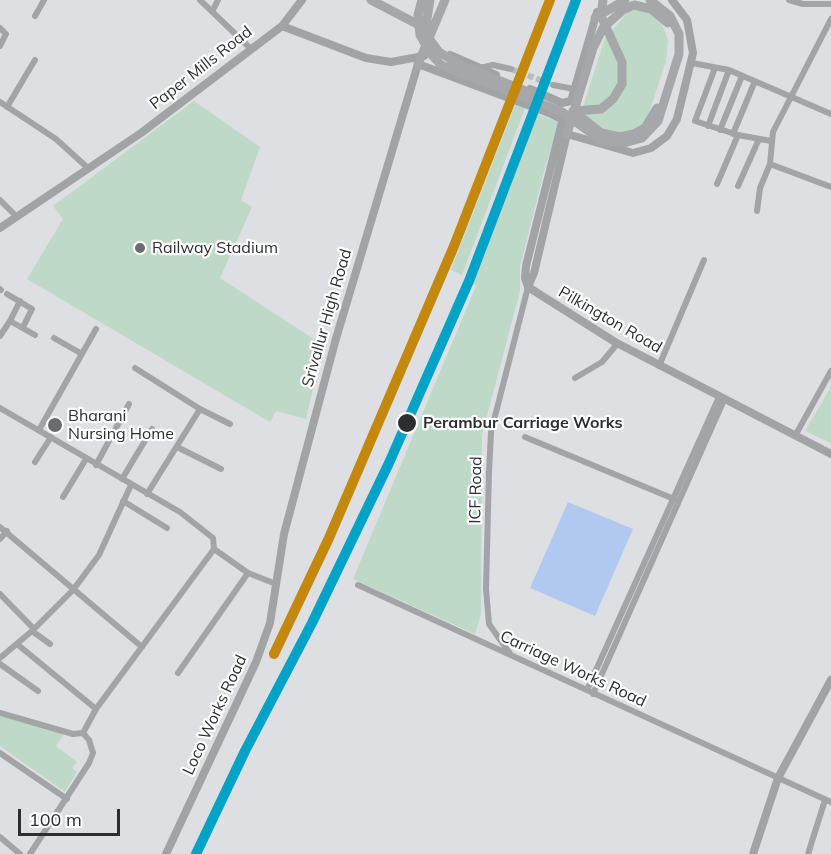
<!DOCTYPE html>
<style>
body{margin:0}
#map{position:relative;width:831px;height:854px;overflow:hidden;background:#dddfe3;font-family:Mulish,sans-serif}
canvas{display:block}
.scale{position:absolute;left:18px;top:809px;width:102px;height:27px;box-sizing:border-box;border:3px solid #2c2e30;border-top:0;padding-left:8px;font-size:18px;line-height:21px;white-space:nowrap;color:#2c2e30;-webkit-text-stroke:4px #fff;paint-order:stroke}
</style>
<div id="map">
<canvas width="831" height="854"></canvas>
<div class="scale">100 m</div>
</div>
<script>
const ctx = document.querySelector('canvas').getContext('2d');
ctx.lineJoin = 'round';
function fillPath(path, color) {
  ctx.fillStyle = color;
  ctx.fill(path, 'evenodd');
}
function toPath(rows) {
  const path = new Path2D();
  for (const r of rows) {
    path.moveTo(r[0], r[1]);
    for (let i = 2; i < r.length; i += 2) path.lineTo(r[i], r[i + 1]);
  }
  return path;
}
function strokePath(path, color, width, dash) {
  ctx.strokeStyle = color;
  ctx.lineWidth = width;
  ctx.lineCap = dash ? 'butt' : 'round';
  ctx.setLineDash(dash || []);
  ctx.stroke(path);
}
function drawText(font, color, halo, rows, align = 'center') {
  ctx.font = font + ' Mulish,sans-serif';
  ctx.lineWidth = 4.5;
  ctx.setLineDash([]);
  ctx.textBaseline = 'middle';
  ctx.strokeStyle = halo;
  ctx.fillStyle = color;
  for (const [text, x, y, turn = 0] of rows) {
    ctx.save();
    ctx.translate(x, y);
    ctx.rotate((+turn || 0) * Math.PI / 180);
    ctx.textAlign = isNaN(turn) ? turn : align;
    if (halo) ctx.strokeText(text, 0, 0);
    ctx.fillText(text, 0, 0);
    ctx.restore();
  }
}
fillPath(toPath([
 [637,7,653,14,661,22,668,40,666,61,644,128,626,135,603,130,581,113,605,38,630,10],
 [194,101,260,147,241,200,252,207,220,278,323,345,306,419,276,411,270,422,27,279,63,219,53,206],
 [516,103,526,106,462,275,451,270],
 [537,114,559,122,545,168,520,267,520,291,482,435,481,614,475,634,353,579,476,286,470,280],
 [831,387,831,443,805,431],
 [0,716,65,733,56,746,77,762,72,768,77,772,65,792,0,746]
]), '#bed9c7');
fillPath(toPath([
 [568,502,633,529,595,616,530,588]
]), '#b1c9f0');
strokePath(toPath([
 [511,69,553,85]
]), '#babcbf', 6, [6, 3]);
strokePath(toPath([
 [200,0,250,48],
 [789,0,803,4,831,4],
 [213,10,218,0],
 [35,16,44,0],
 [0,28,6,34,0,46],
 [692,63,729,70,831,114],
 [480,68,493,65,511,69],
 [715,68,695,121,738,135],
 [553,85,574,89],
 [0,102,56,139,89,169],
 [7,107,35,60],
 [708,126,729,70],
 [720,130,742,76],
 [733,134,755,81],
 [770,164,831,187],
 [717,184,738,135,771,141],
 [738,186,759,139],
 [0,200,16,216],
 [757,211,760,188,770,164,773,132,831,19],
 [0,289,1,290],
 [7,294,32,309,23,327],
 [10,321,20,301],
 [0,336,10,321,35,335],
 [54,338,82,354],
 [659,366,704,260],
 [135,368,200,409,230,424],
 [575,378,602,362,618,343],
 [0,408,180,512,213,538,214,549,248,573,276,584],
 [39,430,96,329],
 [795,436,831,371],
 [525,437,674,499],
 [177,447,221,469],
 [35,462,51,437],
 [96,465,129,404],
 [122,479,152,429],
 [147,494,200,409],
 [63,497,86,459],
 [123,501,167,528],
 [0,527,142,647],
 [0,539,7,531],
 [358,585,831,802],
 [0,594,34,629],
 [32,631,50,644],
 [17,644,96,709],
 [511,655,489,624,486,589,489,472,491,432,528,287],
 [0,658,32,631,73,590,99,555,131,485],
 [0,664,38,691],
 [178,673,248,573],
 [587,690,719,397],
 [593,694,724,400],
 [0,713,73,734,83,733],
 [0,753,67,799],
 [0,837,20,854],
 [30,854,89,763,93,753,89,740,83,733,96,709,214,549],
 [808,854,825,800]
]), '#a3a4a5', 6);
strokePath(toPath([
 [282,26,366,58,391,62,424,56],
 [450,55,496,75],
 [530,89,562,103,571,101,597,12],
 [562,122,526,266,525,278,528,287,615,342,831,454],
 [567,134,633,153,651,148,667,136,677,119,693,53,687,20,672,0],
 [0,228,141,133,282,26,302,0],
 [528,287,534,273,567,134],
 [166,854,256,662,270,623,284,534,335,342,418,64,549,113,563,120,567,134],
 [753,854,778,778,831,680]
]), '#a2a3a5', 8);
strokePath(toPath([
 [371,0,421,26],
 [422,0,418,15,420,35,431,54,441,65,562,112,601,140,624,143,642,138,658,121,679,54,679,34,670,16,650,0],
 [430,0,426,25,430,40,439,52,462,66,536,95],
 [595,18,625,0],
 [418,64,445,0],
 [573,111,601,109,613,99,622,84,622,62,601,16,603,0],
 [576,113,601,133,620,137,634,134,645,128,657,108],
 [567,134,593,48,603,28,623,10,634,5,651,9,668,23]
]), '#a6a7a8', 9);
strokePath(toPath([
 [196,854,245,751,312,623,389,463,469,281,576,0]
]), '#02a3c6', 10);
strokePath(toPath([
 [274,654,329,538,454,246,550,0]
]), '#c4880c', 10);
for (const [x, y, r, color] of [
 [140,248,6,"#6a6c6f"],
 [407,423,10,"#2c2e30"],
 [55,425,8,"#6a6c6f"]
]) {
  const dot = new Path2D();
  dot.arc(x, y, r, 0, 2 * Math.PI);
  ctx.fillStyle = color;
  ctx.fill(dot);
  strokePath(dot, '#fff', 2);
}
drawText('16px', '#2c2e30', '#fff', [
 ["Paper Mills Road",201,68,-38],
 ["Srivallur High Road",327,318,-74],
 ["Pilkington Road",610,320,30],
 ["ICF Road",476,490,-89],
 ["Carriage Works Road",573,669,25],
 ["Loco Works Road",215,715,-65]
]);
drawText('16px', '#2c2e30', '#fff', [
 ["Railway Stadium",152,248],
 ["Bharani",68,416],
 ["Nursing Home",68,434]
], 'left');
drawText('bold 16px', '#2c2e30', '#fff', [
 ["Perambur Carriage Works",423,423]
], 'left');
</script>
